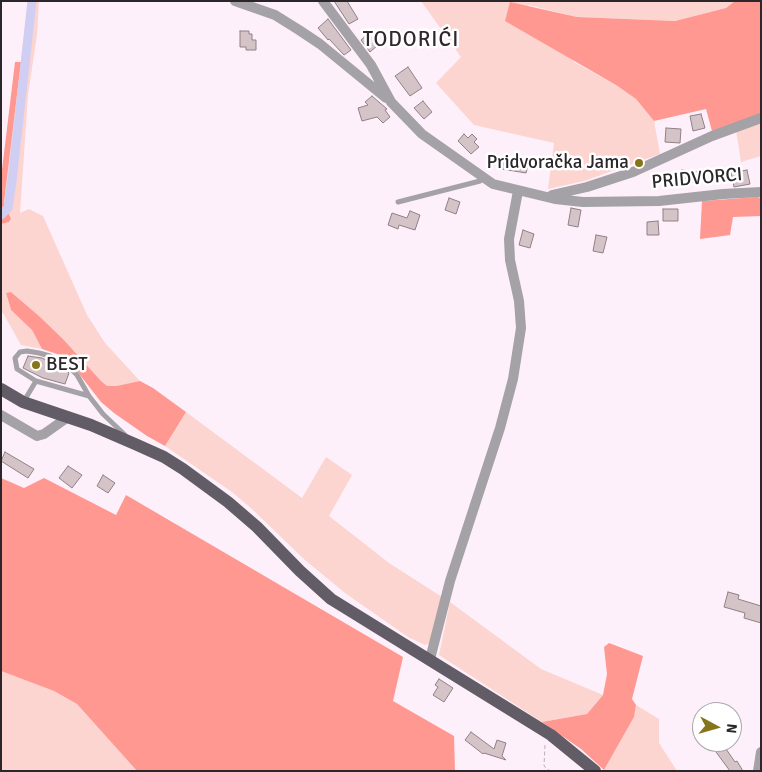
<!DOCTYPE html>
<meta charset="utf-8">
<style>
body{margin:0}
#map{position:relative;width:762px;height:772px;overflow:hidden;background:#fef0fa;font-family:Signika,sans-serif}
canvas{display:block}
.frame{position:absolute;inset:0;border:2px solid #2b262a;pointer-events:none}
.north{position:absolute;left:692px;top:702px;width:50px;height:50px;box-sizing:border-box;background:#fff;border:1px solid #aaa8aa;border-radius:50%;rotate:96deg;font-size:14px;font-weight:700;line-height:20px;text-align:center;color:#2b262a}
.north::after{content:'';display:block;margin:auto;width:18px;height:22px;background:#857518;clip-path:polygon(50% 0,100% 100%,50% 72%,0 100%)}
</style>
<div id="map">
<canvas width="762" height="772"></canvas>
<div class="frame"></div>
<div class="north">N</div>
</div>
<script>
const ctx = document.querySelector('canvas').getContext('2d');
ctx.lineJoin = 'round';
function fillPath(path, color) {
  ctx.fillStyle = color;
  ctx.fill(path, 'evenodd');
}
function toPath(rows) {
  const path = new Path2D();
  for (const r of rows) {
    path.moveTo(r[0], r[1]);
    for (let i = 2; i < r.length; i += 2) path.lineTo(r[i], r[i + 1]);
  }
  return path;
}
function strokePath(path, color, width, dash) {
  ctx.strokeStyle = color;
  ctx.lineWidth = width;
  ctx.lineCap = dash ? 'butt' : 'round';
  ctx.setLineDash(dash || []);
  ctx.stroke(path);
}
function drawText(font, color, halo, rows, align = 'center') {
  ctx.font = font + ' Signika,sans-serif';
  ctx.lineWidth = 5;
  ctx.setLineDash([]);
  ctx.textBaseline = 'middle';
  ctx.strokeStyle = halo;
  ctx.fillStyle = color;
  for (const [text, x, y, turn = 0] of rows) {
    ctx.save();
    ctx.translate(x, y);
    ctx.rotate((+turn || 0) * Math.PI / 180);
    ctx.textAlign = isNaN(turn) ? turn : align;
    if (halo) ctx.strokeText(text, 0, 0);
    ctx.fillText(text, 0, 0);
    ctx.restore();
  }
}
fillPath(toPath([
 [28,1,39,1,37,35,28,95,20,213,29,209,43,216,87,315,105,343,140,381,117,387,107,386,101,381,63,339,39,316,11,292,6,294,11,310,32,330,42,349,21,345,3,313,1,313,1,224,9,222,11,219,4,202],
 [421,1,735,1,726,8,675,21,577,17,528,5,574,62,616,85,636,99,654,121,660,154,584,181,548,189,554,143,474,125,436,83,461,57],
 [761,114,761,156,741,162,736,130],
 [186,412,302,498,326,457,352,475,329,516,389,563,442,597,430,643,425,645,408,637,345,593,305,560,252,509,232,492,165,446],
 [450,602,541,669,603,695,587,714,542,722,439,655],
 [1,671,54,691,77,704,137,771,1,771],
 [636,705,659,719,659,743,677,771,604,770,634,717]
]), '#fcd4d0');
fillPath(toPath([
 [735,1,761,1,761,114,712,131,706,109,654,121,636,99,616,85,505,21,510,2,577,17,675,21,726,8],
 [15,62,21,62,4,202,11,219,9,222,1,224,1,178],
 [757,197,761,198,761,216,733,217,730,235,700,239,702,201],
 [11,292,39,316,63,339,101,381,107,386,117,386,140,381,153,388,186,412,165,446,147,436,114,413,101,402,66,357,42,349,32,330,11,310,6,293],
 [1,478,24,488,44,478,116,515,126,495,403,657,393,701,454,736,455,771,137,771,77,704,54,691,1,671],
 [609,643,643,656,632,699,636,705,634,717,604,770,581,749,542,722,587,714,603,695,607,674,604,647]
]), '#fe9890');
strokePath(toPath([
 [1,215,8,208,12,181,32,1]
]), '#d0cff3', 9);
const building = toPath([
 [334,1,347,1,358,19,349,24,334,1],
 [328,19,351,50,344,55,329,39,328,40,318,28,328,19],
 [240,31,249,31,249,34,252,34,252,40,256,40,256,50,246,50,246,47,240,47,240,31],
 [368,34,378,45,370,52,361,40,368,34],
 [408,67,422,88,410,96,395,76,408,67],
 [372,96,387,109,385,110,390,117,383,123,377,117,362,121,358,108,368,105,365,102,372,96],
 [423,101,432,112,424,119,414,108,423,101],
 [701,114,705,128,693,131,690,116,701,114],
 [666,128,681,129,680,143,665,142,666,128],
 [464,134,468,138,472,134,477,139,474,142,479,147,471,154,458,141,464,134],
 [504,157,529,162,526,173,502,169,504,157],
 [682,170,698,172,697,183,680,181,682,170],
 [747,170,750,184,734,187,731,173,747,170],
 [449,198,460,202,456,214,445,210,449,198],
 [571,208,581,210,578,227,568,225,571,208],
 [663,209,678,209,678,221,663,221,663,209],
 [410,211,420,215,415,230,399,225,398,229,388,225,392,213,407,218,410,211],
 [658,221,659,235,647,235,647,222,658,221],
 [523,230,534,234,530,248,519,245,523,230],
 [596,235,607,237,603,253,593,251,596,235],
 [28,356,42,358,50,362,48,364,66,370,69,373,65,384,43,378,23,368,28,356],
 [5,452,34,469,28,478,1,461,5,452],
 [68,466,82,475,72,488,59,478,68,466],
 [103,475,115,483,108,493,97,486,103,475],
 [728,592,739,595,738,599,761,606,761,623,744,618,745,613,724,607,728,592],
 [439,679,453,688,444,702,433,695,438,687,435,685,439,679],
 [471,732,494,749,497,740,506,743,502,756,506,760,484,753,483,754,465,740,471,732],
 [724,746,735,762,737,761,743,771,730,771,716,752,724,746]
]);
fillPath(building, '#d4c3c7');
strokePath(building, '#918085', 1);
strokePath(toPath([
 [545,745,544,766,550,771]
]), '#bbb0b8', 1, [4, 2.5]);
strokePath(toPath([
 [398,202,480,181,484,178],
 [36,381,17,369,15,358,20,352,27,351,39,353,50,356,67,365,77,375,89,396],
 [24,401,36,381,89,396,103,414,125,435]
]), '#a4a1a7', 5);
strokePath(toPath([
 [235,1,275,15,299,30,320,44,386,98],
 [323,1,371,65,391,102,422,134,493,184,555,199,583,202,659,201,723,194,761,192],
 [552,195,587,187,633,172,712,136,761,118],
 [1,415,37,436,44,434,68,417],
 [430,659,450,581,500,428,513,379,521,328,519,301,510,260,509,239,518,191],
 [758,771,761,752]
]), '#a4a1a7', 10);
strokePath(toPath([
 [1,389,23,402,91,425,135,444,164,457,183,469,228,502,257,527,300,571,331,599,551,735,595,771]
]), '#625c67', 12);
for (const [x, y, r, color] of [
 [639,163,5,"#857518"],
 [36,365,5,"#857518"]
]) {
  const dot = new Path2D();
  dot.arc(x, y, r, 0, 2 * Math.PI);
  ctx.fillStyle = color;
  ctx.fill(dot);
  strokePath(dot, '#fff', 2);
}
drawText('19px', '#2b262a', '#fff', [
 ["Pridvoračka Jama",629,163],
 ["BEST",46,365,"left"]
], 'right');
drawText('19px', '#2b262a', '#fff', [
 ["PRIDVORCI",697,179,-5]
]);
ctx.letterSpacing = '1px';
drawText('21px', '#32272f', '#fff', [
 ["TODORIĆI",411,40]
]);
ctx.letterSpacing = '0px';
</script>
